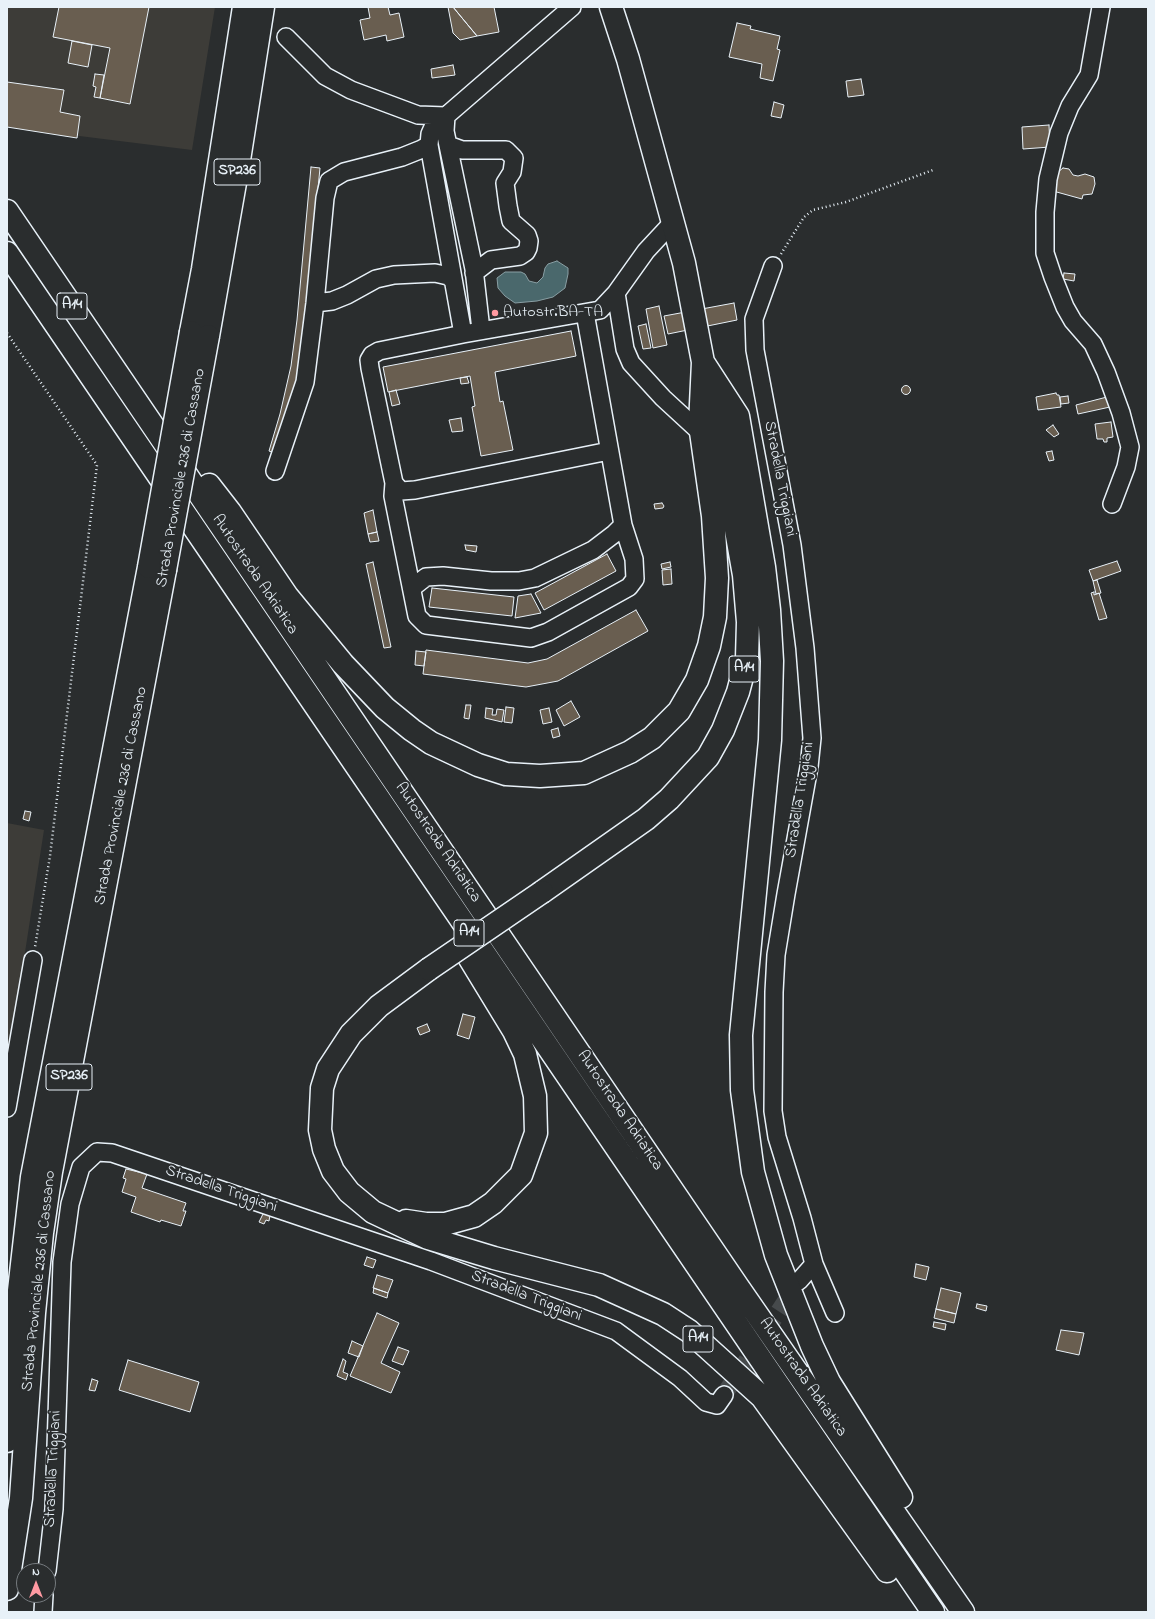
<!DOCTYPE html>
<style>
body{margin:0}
#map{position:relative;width:1155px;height:1619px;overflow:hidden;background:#2a2d2e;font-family:"Indie Flower",sans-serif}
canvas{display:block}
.frame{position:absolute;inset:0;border:8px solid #e8f1f8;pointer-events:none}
.north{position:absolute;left:16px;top:1563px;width:40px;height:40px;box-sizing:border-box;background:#2a2d2e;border:1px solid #767b7f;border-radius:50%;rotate:0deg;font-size:11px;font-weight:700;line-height:16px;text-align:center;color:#e8f1f8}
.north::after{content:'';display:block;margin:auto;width:14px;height:18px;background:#ff9aa2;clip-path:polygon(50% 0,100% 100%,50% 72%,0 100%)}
</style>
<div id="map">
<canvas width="1155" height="1619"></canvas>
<div class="frame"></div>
<div class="north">N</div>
</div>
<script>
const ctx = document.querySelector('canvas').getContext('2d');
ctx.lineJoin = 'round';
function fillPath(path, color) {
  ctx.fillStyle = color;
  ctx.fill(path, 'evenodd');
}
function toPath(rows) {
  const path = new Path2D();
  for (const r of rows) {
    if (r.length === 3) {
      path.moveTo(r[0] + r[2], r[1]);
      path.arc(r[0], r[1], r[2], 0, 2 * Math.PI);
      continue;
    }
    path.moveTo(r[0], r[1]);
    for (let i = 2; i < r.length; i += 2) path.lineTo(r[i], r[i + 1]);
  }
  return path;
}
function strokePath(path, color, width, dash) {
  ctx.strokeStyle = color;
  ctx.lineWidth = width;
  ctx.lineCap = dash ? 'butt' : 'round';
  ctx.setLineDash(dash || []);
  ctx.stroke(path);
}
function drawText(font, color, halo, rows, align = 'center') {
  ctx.font = font + ' "Indie Flower",sans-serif';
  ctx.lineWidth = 4;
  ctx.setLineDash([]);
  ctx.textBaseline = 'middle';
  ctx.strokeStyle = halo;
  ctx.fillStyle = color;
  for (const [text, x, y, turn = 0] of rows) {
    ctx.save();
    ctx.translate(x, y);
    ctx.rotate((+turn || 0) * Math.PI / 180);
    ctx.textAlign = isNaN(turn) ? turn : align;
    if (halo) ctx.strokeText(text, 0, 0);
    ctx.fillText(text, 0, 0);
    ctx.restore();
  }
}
fillPath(toPath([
 [7,7,215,7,192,150,7,127],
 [7,823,44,830,7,1068]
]), '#3d3c38');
const water = toPath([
 [557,261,568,268,568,274,565,288,553,297,537,301,515,303,505,296,498,288,497,278,505,272,521,272,525,274,529,281,537,283,543,277,545,268,548,264,557,261]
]);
fillPath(water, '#4a686c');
strokePath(water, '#899fa4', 1);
const building = toPath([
 [59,7,149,7,130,104,100,98,110,48,53,37,59,7],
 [368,7,388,7,390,15,399,13,404,37,387,41,386,35,364,40,360,20,370,18,368,7],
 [448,7,453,7,477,36,460,40,453,33,448,7],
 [453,7,494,7,499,32,477,36,453,7],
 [737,23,751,26,750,29,780,36,777,49,780,50,773,81,760,78,762,64,729,57,737,23],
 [72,41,92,45,88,67,68,63,72,41],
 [453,65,455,75,432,78,431,69,453,65],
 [95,74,104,75,100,98,94,97,96,87,93,86,95,74],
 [861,79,864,95,848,97,846,81,861,79],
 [7,82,64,90,60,112,80,116,77,138,7,127,7,82],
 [774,102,784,105,781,118,771,116,774,102],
 [1049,125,1050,147,1023,149,1022,127,1049,125],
 [311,167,320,168,302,353,296,389,277,454,269,451,280,414,291,366,297,320,311,167],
 [1063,168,1069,169,1073,175,1078,176,1085,174,1094,177,1095,184,1092,194,1083,195,1082,199,1053,191,1058,172,1063,168],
 [1064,273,1075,274,1074,281,1063,279,1064,273],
 [734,303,737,320,668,334,664,316,734,303],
 [659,306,667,345,653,348,646,309,659,306],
 [646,324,651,348,643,349,638,326,646,324],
 [571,331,576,356,495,372,500,402,503,401,513,450,481,456,472,407,475,406,470,376,388,392,383,367,571,331],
 [467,377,469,383,461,384,460,378,467,377],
 [906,390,4.5],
 [396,390,400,404,392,406,389,392,396,390],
 [1056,393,1057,395,1059,395,1061,407,1038,410,1036,397,1056,393],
 [1068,396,1069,403,1061,404,1060,397,1068,396],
 [1107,397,1110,407,1078,414,1076,405,1107,397],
 [461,418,463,431,452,432,449,420,461,418],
 [1111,422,1113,437,1107,438,1107,442,1104,442,1103,439,1097,439,1095,424,1111,422],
 [1053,425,1059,434,1054,437,1046,430,1053,425],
 [1052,451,1054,460,1049,461,1046,452,1052,451],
 [662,503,664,506,663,508,655,509,654,504,662,503],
 [373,510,377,532,368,534,364,513,373,510],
 [377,532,379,541,370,542,368,534,377,532],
 [465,545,477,546,476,552,466,550,465,545],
 [607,554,616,571,544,610,535,593,607,554],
 [1117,561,1121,571,1093,581,1089,570,1117,561],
 [373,562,391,647,384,648,366,564,373,562],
 [670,562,671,567,662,569,661,564,670,562],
 [671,569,672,584,663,585,662,570,671,569],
 [1097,580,1101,593,1096,594,1093,581,1097,580],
 [432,588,514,597,512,616,429,607,432,588],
 [1094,592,1094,595,1099,593,1107,618,1099,620,1091,593,1094,592],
 [531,594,541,613,515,618,518,596,531,594],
 [636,610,648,631,558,681,526,687,423,674,426,650,528,663,547,659,636,610],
 [416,651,426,652,424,666,415,665,416,651],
 [571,701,580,717,564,726,556,710,571,701],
 [466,705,471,705,469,719,464,718,466,705],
 [506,707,514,708,512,723,504,722,506,707],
 [486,708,493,709,492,715,496,715,497,709,504,710,502,722,485,718,486,708],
 [549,708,552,722,543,724,540,710,549,708],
 [558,728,560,736,553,738,551,730,558,728],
 [25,811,31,812,29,821,23,819,25,811],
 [463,1014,475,1017,469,1039,457,1035,463,1014],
 [427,1024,430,1031,420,1035,417,1028,427,1024],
 [126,1169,147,1174,142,1188,186,1203,183,1211,186,1211,181,1226,161,1220,160,1222,131,1212,136,1197,122,1192,126,1179,123,1178,126,1169],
 [264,1212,270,1215,269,1221,266,1220,264,1224,259,1222,264,1212],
 [367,1257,376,1260,373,1268,364,1265,367,1257],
 [916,1264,929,1267,926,1280,914,1277,916,1264],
 [377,1275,393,1280,388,1293,373,1288,377,1275],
 [374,1288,388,1293,387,1298,373,1293,374,1288],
 [941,1288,961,1293,956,1314,936,1309,941,1288],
 [977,1304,987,1306,986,1311,976,1308,977,1304],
 [936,1309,956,1314,954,1323,934,1318,936,1309],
 [377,1313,399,1323,381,1363,400,1372,391,1393,350,1376,377,1313],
 [934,1322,946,1324,945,1330,933,1327,934,1322],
 [1061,1330,1084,1333,1079,1355,1056,1350,1061,1330],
 [352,1341,363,1346,359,1357,348,1353,352,1341],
 [398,1347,409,1351,403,1365,392,1361,398,1347],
 [343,1359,346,1361,343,1372,348,1374,346,1380,337,1376,343,1359],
 [128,1360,199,1382,190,1412,119,1390,128,1360],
 [92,1379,98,1381,95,1391,89,1390,92,1379]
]);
fillPath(building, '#695e50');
strokePath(building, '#e8f1f8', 1);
strokePath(toPath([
 [724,1395,796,1285]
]), '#464a4c', 17, [17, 8]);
const minor = toPath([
 [1101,7,1089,75,1070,106,1059,133,1048,179,1045,212,1045,253,1053,277,1065,307,1073,321,1093,344,1106,372,1121,413,1130,447,1126,467,1112,504],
 [286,37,325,76,351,90,418,115,446,116],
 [446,116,445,131,474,269,481,330],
 [429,145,463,334],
 [448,145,462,150,506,150,514,158,512,172,505,183,508,206,511,221,527,235,529,241,528,248,526,252,520,256,491,260,474,273],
 [773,266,754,319,755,350,792,545,805,648,812,738,809,767,786,894,776,955,774,992,773,1111,777,1137,802,1218,814,1264,799,1281],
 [616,293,625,349,631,363,663,398,701,433],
 [315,303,332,301,347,295,376,279,394,275,435,273,448,276,453,280],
 [585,313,623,525,634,559,635,579,629,587,548,632,531,638,426,625,417,616,393,496,394,483,370,368,369,360,372,355,379,351,463,334,600,310,616,293,646,251,674,221],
 [275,471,305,382,315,303,325,198,329,181,344,172,402,157,422,149,429,145,430,134,434,125,439,119,446,116,572,7],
 [394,483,401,491,415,490,609,451],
 [412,588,426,577,443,576,491,581,519,581,535,578,593,550,614,534,623,525],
 [7,1108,33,960],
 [814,1264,835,1313],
 [47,1571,54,1509,62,1262,70,1204,81,1167,97,1152,112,1153,431,1261,616,1331,680,1378,706,1402,717,1405,724,1395],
 [43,1612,44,1595]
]);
const highway = toPath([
 [7,211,738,1287,963,1612],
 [7,253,933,1612],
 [191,332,203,269,244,7],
 [208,336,239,160,263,7],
 [703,362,738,416,764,567,769,610,772,661,770,740,741,1035,742,1090,753,1172,776,1255,812,1346,829,1382,901,1497],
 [209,485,230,512,287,596,343,664,385,708,412,730,431,743,478,765,506,774,540,776,584,773,630,752,652,738,679,711,697,680,709,646,715,617,717,578,713,516,700,425,703,362],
 [542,892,646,819,669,799,708,757,723,730,738,692,747,658,748,622,744,575,717,423,703,362,684,263,628,59,611,7],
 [429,969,379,1006,351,1034,328,1069,322,1088,320,1130,324,1149,333,1171,349,1192,373,1212,428,1238,494,1258,599,1285,663,1314,689,1331,762,1397,887,1571],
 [406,1221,426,1224,445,1224,474,1216,493,1203,521,1175,536,1133,535,1096,525,1054,514,1031,464,949],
 [7,1441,17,1308,32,1177,149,567],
 [7,1589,21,1498,34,1313,42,1233,51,1172,165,570]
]);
strokePath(minor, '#e8f1f8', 20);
strokePath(highway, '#e8f1f8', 25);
strokePath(toPath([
 [781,254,804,217,813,210,846,202,933,170],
 [7,333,97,465,50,856,35,947]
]), '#e8f1f8', 2.5, [1, 3]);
strokePath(minor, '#2a2d2e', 17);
strokePath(highway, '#2a2d2e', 22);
const highwayBridge = toPath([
 [149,567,191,332],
 [165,570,208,336],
 [429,969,542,892]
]);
strokePath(highwayBridge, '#e8f1f8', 25, []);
strokePath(highwayBridge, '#2a2d2e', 22);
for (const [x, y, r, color] of [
 [495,313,4,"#ff9aa2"]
]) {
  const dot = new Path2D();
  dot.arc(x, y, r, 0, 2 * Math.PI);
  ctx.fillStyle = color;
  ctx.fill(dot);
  strokePath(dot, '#2a2d2e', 1.5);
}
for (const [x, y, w] of [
 [237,172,46],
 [72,306,30],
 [744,669,30],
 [469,933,30],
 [69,1077,46],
 [698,1339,30]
]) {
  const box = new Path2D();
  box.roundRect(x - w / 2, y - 13, w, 26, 3);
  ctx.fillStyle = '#2a2d2e';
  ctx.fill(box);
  strokePath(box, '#e8f1f8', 1);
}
drawText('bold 15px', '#e8f1f8', null, [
 ["SP236",237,172],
 ["A14",72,306],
 ["A14",744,669],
 ["A14",469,933],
 ["SP236",69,1077],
 ["A14",698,1339]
]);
drawText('16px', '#e8f1f8', '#2a2d2e', [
 ["Autostr.BA-TA",503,313]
], 'left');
drawText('16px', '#e8f1f8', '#2a2d2e', [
 ["Strada Provinciale 236 di Cassano",182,478,-80],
 ["Stradella Triggiani",779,479,79],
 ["Autostrada Adriatica",254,575,56],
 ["Strada Provinciale 236 di Cassano",122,796,-79],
 ["Stradella Triggiani",801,800,-81],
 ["Autostrada Adriatica",437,843,56],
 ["Autostrada Adriatica",619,1111,56],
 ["Stradella Triggiani",221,1190,19],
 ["Strada Provinciale 236 di Cassano",40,1281,-84],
 ["Stradella Triggiani",526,1297,21],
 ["Autostrada Adriatica",802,1378,55],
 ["Stradella Triggiani",54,1469,-87]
]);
</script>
